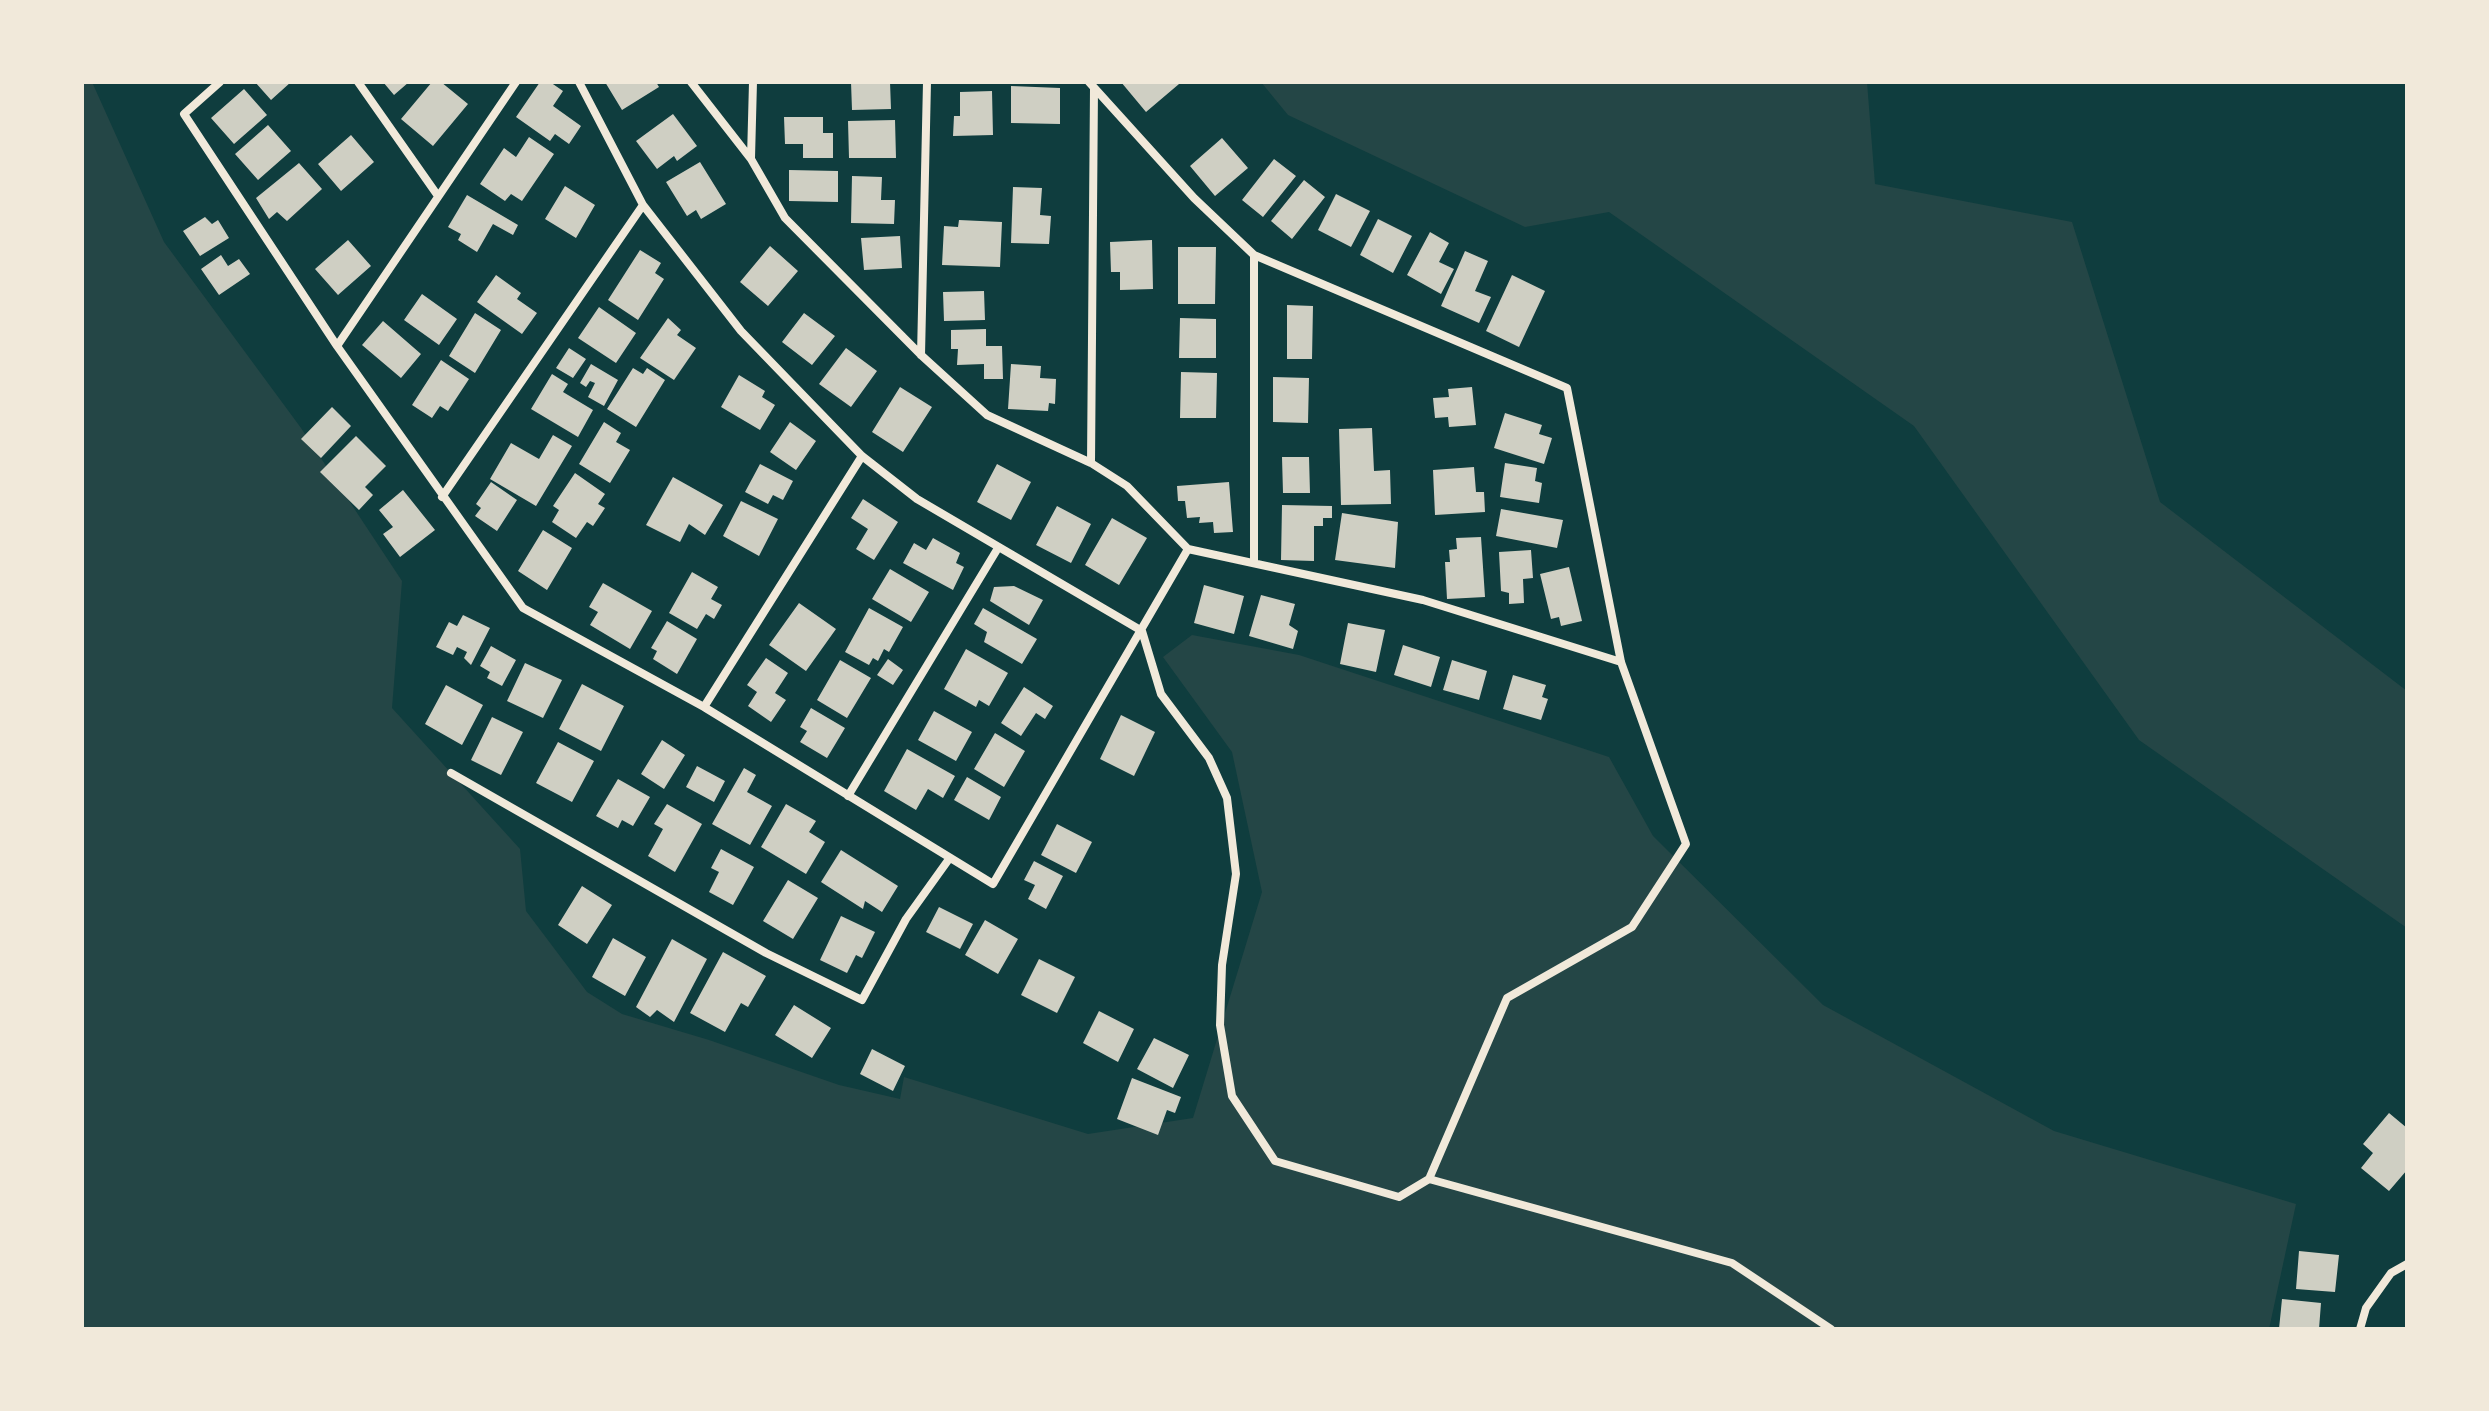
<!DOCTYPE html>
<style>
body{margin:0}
#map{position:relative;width:2489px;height:1411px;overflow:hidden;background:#0f3d3e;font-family:Raleway,sans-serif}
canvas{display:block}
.frame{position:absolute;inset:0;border:84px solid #f1e9da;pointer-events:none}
</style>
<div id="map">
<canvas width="2489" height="1411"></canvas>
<div class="frame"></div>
</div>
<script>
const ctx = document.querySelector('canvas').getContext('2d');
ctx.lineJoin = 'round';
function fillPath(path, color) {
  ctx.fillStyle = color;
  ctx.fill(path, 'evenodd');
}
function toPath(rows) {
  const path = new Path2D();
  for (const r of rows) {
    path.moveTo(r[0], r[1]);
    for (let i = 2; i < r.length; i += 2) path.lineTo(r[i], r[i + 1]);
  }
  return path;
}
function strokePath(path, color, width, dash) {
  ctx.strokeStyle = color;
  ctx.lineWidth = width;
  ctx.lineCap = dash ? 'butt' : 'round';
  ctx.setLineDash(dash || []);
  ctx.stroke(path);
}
fillPath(toPath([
 [82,82,92,82,164,242,301,428,402,581,392,708,520,849,526,911,587,992,622,1014,709,1040,839,1085,900,1099,904,1077,1088,1134,1193,1118,1262,892,1232,752,1163,657,1192,635,1299,655,1609,757,1653,836,1823,1005,2054,1131,2296,1204,2269,1329,82,1329],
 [1261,82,1867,82,1875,184,2072,222,2160,502,2407,691,2407,928,2139,740,1914,426,1609,212,1525,227,1288,115]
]), '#244646');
fillPath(toPath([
 [255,82,291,82,271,100],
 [383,82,409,82,394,95],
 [432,82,441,82,468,104,433,146,401,119],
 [540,82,550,82,563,91,553,106,581,126,569,144,555,134,550,141,516,117],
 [605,82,656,82,659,87,622,110],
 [851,82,890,82,891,109,852,110],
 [1121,82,1177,82,1179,84,1146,112],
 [1011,86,1060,88,1060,124,1011,123],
 [244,89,267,115,234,144,211,118],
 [992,91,993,135,953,136,954,116,960,116,960,92],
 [673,114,697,146,677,161,674,156,657,169,636,141],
 [784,117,823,117,823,133,833,133,833,158,803,158,803,144,785,144],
 [895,120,896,158,849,158,848,121],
 [268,125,291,151,258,180,235,154],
 [351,135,374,162,341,191,318,164],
 [529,137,554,154,522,201,511,194,505,201,480,184,504,148,516,157],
 [1222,138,1248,168,1215,196,1190,166],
 [1274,159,1296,176,1263,217,1242,200],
 [700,162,726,204,701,219,696,210,687,216,666,182],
 [299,163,322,189,287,221,277,212,269,219,256,198],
 [789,170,838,171,838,202,789,201],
 [852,176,882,177,881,200,895,200,894,224,851,223],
 [1304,180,1325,197,1292,239,1271,221],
 [565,186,595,205,576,238,545,219],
 [1013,187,1042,188,1040,215,1051,216,1049,244,1011,243],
 [1336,194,1370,211,1351,247,1318,230],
 [467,195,518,225,513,235,493,224,477,252,458,240,461,234,448,227],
 [205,217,212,224,218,220,229,238,200,256,183,231],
 [1378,219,1412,236,1393,273,1360,255],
 [959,220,1002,222,1000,267,942,265,944,226,958,227],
 [1430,232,1449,243,1439,262,1454,269,1441,294,1407,275],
 [900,236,902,268,864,270,861,238],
 [348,240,371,266,338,295,315,269],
 [1152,240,1153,289,1120,290,1120,272,1111,272,1110,242],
 [770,246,798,271,768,306,740,282],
 [1178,247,1216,247,1215,304,1178,304],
 [640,250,661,263,655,273,664,279,638,320,608,300],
 [1465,251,1488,261,1475,291,1491,297,1479,323,1441,306],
 [221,255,228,266,239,259,250,274,219,295,201,269],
 [496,275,521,293,517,299,537,313,522,334,477,302],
 [1512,275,1545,291,1519,347,1486,331],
 [984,291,985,320,944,321,943,292],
 [422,294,457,319,439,345,404,320],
 [1287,305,1313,306,1312,359,1287,359],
 [599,307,636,333,616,363,578,338],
 [475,313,501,330,475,373,449,356],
 [804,313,835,336,812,365,782,342],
 [668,318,681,330,677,335,696,348,674,380,640,358],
 [1180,318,1216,319,1216,358,1179,358],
 [383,321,421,354,401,378,362,345],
 [986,329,986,346,1002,346,1003,379,984,379,984,364,957,365,958,349,951,349,951,330],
 [569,348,586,359,573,378,556,368],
 [846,348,877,371,851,407,819,384],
 [441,360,469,379,448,411,440,406,432,418,412,405],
 [591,364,618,380,604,406,588,397,595,383,590,381,586,387,580,383],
 [1011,364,1041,366,1040,378,1056,379,1055,404,1049,403,1048,411,1008,409],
 [633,368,643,374,647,368,665,380,636,427,607,409],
 [1181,372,1217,373,1216,418,1180,418],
 [552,374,568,384,563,392,593,410,578,437,531,409],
 [739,375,765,391,762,397,775,405,760,430,721,407],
 [1273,377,1309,378,1308,423,1273,422],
 [900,387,932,407,903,452,872,432],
 [1472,387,1476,425,1449,427,1448,417,1435,418,1433,398,1449,397,1448,389],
 [332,407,351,426,321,458,301,439],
 [1505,413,1542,425,1539,434,1552,438,1544,464,1494,448],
 [604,422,621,433,616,442,630,450,610,483,579,464],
 [790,422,816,441,796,470,770,452],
 [1372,428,1374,471,1390,470,1391,504,1341,505,1339,429],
 [553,435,572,446,536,506,490,479,511,443,539,459],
 [356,436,386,466,365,487,373,495,359,510,320,472],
 [1282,457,1309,457,1310,493,1283,493],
 [1505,463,1537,468,1535,481,1542,483,1539,503,1500,497],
 [760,464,793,481,783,500,773,495,768,504,745,492],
 [997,464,1031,482,1011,520,977,502],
 [1474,467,1476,492,1484,492,1485,512,1435,515,1433,470],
 [575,473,605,494,598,504,605,508,593,526,587,522,576,538,552,522,559,510,553,506],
 [673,477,723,505,705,535,689,524,680,542,646,525],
 [491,482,517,500,497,531,475,516,481,508,476,504],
 [1229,482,1233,532,1214,533,1213,522,1199,523,1200,517,1187,518,1185,501,1178,501,1177,486],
 [403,490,435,530,400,557,383,534,393,527,379,510],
 [863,499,898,522,874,560,856,549,868,529,851,518],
 [741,501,778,519,759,556,723,536],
 [1282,505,1332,506,1332,518,1323,518,1323,526,1314,526,1314,561,1281,560],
 [1057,506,1091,524,1071,563,1036,545],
 [1501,509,1563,520,1557,548,1496,536],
 [1342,513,1398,522,1395,568,1335,560],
 [1112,518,1147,538,1119,585,1085,565],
 [543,530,572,548,547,590,518,571],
 [1481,537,1485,597,1447,599,1445,562,1450,562,1449,550,1457,549,1456,538],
 [933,538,960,553,956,563,964,567,953,590,903,563,914,543,926,550],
 [1531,550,1533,578,1523,579,1524,603,1509,604,1509,593,1501,591,1499,552],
 [1569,567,1582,621,1561,626,1559,617,1551,619,1540,574],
 [890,569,929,592,911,622,872,599],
 [692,572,718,587,711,599,722,605,714,619,706,614,697,629,669,613],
 [603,583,652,611,630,649,590,625,598,612,589,607],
 [1204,585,1244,596,1234,634,1194,623],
 [1014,586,1043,600,1029,625,990,601,994,587],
 [1261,595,1295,604,1289,625,1298,631,1293,649,1249,636],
 [799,603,836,629,806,671,769,645],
 [869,608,903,627,889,652,884,649,878,661,873,658,869,665,845,652],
 [983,608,1037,639,1022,664,984,642,987,632,974,624],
 [463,615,490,628,471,665,464,658,467,652,457,647,453,655,436,647,449,622,457,626],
 [667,621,697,639,677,674,653,659,657,651,651,648],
 [1348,623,1385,630,1376,672,1340,664],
 [1403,645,1440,657,1431,687,1394,675],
 [491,646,516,660,502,686,487,678,490,672,480,666],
 [966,649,1008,673,989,706,979,700,976,707,944,689],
 [766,658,788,673,775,693,786,700,771,722,748,706,757,692,747,685],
 [888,659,903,670,893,685,877,675],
 [840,660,871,678,847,718,817,700],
 [1452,660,1487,671,1479,700,1443,690],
 [525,663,562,680,543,718,507,701],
 [1513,675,1546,685,1542,697,1548,699,1541,720,1503,709],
 [582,684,624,706,601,751,559,729],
 [446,685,483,705,462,745,425,724],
 [1024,687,1053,706,1045,719,1036,713,1021,736,1001,723],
 [811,708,845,728,827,758,800,742,807,731,800,727],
 [934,711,972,732,956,761,918,740],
 [1121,715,1155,732,1134,776,1100,759],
 [492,717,523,732,501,775,471,760],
 [995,733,1025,751,1004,787,974,769],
 [662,740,685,755,664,789,641,774],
 [558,742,594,761,572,802,536,783],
 [907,749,955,776,943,798,928,789,916,810,884,791],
 [697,766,725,781,714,802,686,787],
 [744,768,756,775,747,792,772,806,750,845,712,824],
 [967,777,1001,797,989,820,954,800],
 [618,779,650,797,633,826,622,820,618,828,596,816],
 [667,804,702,824,675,872,648,856,663,829,654,824],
 [786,804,816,821,809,832,825,842,806,874,761,847],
 [1057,824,1092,842,1076,873,1041,855],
 [721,849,754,867,733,905,709,892,719,872,711,868],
 [841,850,898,886,882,912,865,901,863,909,821,882],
 [1034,861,1063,876,1046,909,1028,899,1035,885,1024,880],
 [788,880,818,898,793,939,763,921],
 [582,886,612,905,587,944,558,925],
 [939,907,973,924,960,949,926,932],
 [841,916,875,932,862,958,856,955,847,973,820,960],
 [985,920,1018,939,998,974,965,955],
 [613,938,646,957,625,996,592,977],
 [672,939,707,959,674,1022,657,1010,650,1017,636,1007],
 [723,952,766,976,748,1007,741,1003,725,1032,690,1013],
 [1039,959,1075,977,1057,1013,1021,995],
 [794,1005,831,1028,812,1058,775,1035],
 [1099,1011,1134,1029,1118,1062,1083,1043],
 [1154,1038,1189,1055,1173,1088,1137,1069],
 [872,1049,905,1066,893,1091,860,1074],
 [1132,1078,1181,1097,1175,1113,1167,1110,1158,1135,1117,1119],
 [2389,1113,2407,1128,2407,1170,2389,1191,2361,1168,2373,1153,2363,1144],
 [2299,1251,2339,1255,2335,1292,2296,1289],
 [2282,1299,2321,1303,2319,1329,2279,1329]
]), '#cfcfc3');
strokePath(toPath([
 [220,82,184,114,337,346,523,608,704,707,993,884,1188,549],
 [358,82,438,196],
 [579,82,643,205,741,331,862,456,917,499,1142,631,1161,694,1209,758,1227,798,1236,874,1222,965,1220,1025,1232,1096,1275,1161,1399,1197,1429,1179,1507,998,1632,927,1686,844,1621,662,1567,388,1254,255,1194,198,1089,82],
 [691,82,751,159,785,218,921,355,987,415,1091,463,1127,486,1188,549,1423,600,1621,662],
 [751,158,753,82],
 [1254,255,1254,561],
 [337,346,516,82],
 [921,355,927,82],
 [1091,463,1094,88],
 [442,497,643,205],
 [704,707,862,456],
 [451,773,766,953,862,1000,906,919,949,859],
 [848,796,998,548],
 [1429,1179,1732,1263,1831,1329],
 [2360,1329,2366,1308,2391,1273,2407,1264]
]), '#f1e9da', 8);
</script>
